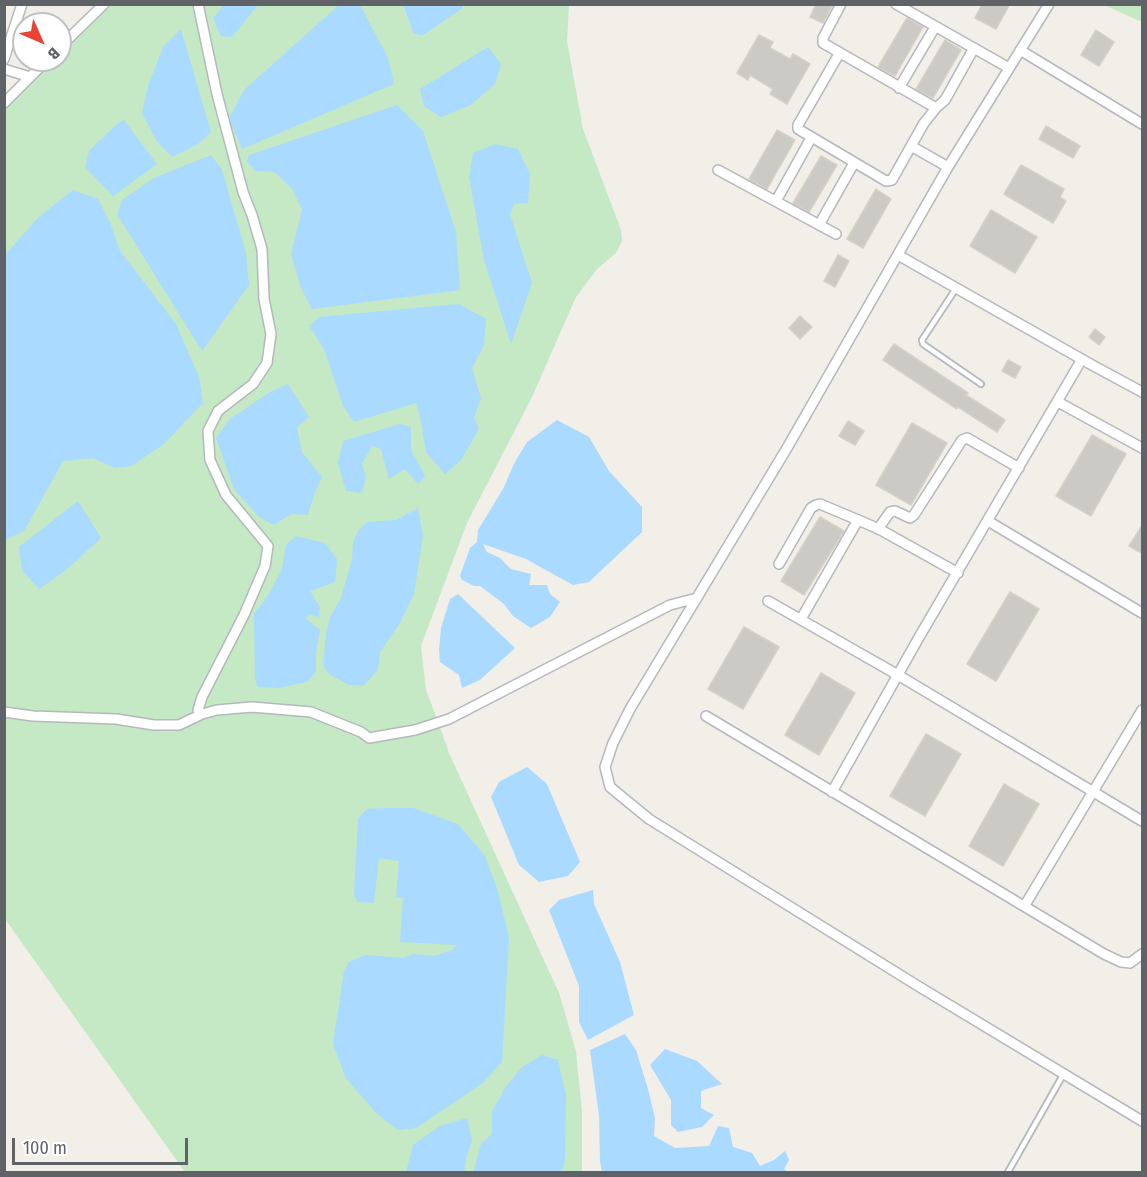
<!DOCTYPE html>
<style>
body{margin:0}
#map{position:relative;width:1147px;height:1177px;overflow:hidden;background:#f1efe8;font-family:"Fira Sans Condensed",sans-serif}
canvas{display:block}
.frame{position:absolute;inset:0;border:6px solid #5f6368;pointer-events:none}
.north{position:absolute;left:12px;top:12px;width:60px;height:60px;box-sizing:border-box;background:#fff;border:2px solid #bfc1c3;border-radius:50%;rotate:135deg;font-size:16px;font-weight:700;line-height:24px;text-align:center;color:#5f6368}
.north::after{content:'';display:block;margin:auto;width:21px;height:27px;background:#ea4335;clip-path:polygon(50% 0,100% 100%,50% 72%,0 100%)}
.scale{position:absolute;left:12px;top:1138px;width:176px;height:27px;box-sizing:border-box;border:3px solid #5f6368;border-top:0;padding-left:8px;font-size:18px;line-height:21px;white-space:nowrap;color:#5f6368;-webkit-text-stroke:4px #fff;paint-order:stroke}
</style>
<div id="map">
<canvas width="1147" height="1177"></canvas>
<div class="frame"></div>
<div class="north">B</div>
<div class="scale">100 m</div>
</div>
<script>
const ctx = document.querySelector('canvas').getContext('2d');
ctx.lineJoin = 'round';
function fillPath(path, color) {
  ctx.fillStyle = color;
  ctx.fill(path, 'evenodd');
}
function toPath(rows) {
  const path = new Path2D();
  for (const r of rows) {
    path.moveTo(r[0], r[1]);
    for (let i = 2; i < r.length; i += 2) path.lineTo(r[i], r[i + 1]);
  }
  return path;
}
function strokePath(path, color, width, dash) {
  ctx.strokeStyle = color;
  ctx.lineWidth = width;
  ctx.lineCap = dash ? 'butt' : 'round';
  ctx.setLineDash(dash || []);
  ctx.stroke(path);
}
fillPath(toPath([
 [110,5,195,5,257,250,260,300,267,335,263,362,251,381,215,409,204,431,206,461,222,497,263,547,261,565,239,615,198,697,205,718,218,715,252,712,310,716,359,736,368,742,415,735,440,727,449,753,559,993,576,1051,582,1111,582,1172,185,1172,5,919,4,109,53,60,60,60,60,53],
 [203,5,403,5,413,33,422,36,463,8,465,5,569,5,567,41,583,129,621,230,622,241,616,253,597,269,576,297,532,397,467,523,421,646,426,690,437,719,414,726,370,734,363,729,312,708,252,703,203,709,206,699,247,619,269,567,272,545,229,493,214,459,212,432,222,414,256,387,275,334,247,190,220,91],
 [1104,5,1142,5,1142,22]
]), '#c5e8c5');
fillPath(toPath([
 [224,5,224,4,258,5,232,37,221,36,213,18],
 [339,5,360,5,388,58,394,84,242,149,229,118,244,90],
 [403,5,403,4,464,5,463,8,422,36,413,33],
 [181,29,211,132,198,144,172,157,156,140,142,113,148,86,163,47],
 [488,47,501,64,495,84,471,105,441,117,424,106,420,89],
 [397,105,423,131,456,232,460,290,312,309,301,288,291,254,302,209,291,187,274,172,256,171,247,162,249,155],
 [124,120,157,164,113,196,85,167,89,151,117,124],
 [495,144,518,149,530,174,528,203,514,204,510,214,532,283,511,344,484,260,469,177,473,153],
 [211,155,222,170,246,253,249,285,202,351,117,214,122,200,154,178],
 [73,190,98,199,111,225,120,251,176,324,199,377,203,403,164,444,131,466,115,468,93,458,63,461,24,531,5,540,5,255,39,217],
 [459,304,486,319,484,345,472,368,481,398,474,418,479,429,461,460,445,474,426,452,421,421,416,403,354,422,343,406,324,349,309,326,319,317],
 [288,384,309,417,297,427,302,452,322,477,314,495,308,515,291,514,274,525,259,517,234,489,216,438,230,419,270,392],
 [557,420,589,437,609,471,642,507,642,532,589,582,573,585,526,559,483,544,487,552,500,558,511,569,531,574,529,585,547,585,550,594,560,602,550,617,531,628,513,616,504,604,480,586,474,586,462,580,460,576,470,548,477,542,478,530,503,489,515,462,527,442],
 [400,424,411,427,411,450,425,476,418,484,405,469,389,479,381,449,372,446,362,464,366,477,362,493,346,491,338,463,343,441],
 [78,501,101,538,66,570,39,589,22,570,19,547],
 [418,508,423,535,414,594,400,623,380,652,378,670,363,686,349,685,329,674,323,666,326,633,330,617,341,598,352,559,353,542,358,531,367,522,396,520],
 [296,536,325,543,337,559,335,582,310,591,320,607,319,617,309,614,306,619,320,630,316,652,316,672,307,682,278,688,258,687,255,680,254,614,269,594,282,569,286,545],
 [458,594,515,648,480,680,462,688,459,675,440,662,439,650,441,628,450,599],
 [527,767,547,784,580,862,568,876,539,882,519,865,491,797,499,782],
 [385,808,413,808,458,824,485,856,498,891,509,938,502,1062,483,1083,416,1128,398,1130,376,1113,346,1078,333,1044,344,971,349,962,365,955,404,958,413,954,434,956,452,950,457,945,400,942,403,898,396,898,399,861,379,858,374,903,357,902,354,894,358,819,367,809],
 [593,890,594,904,620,962,634,1015,588,1040,579,1022,579,986,549,910,559,900],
 [625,1034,636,1050,648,1089,655,1118,654,1136,675,1148,709,1146,718,1126,729,1128,733,1147,752,1153,760,1166,774,1160,785,1151,789,1160,784,1169,788,1172,602,1172,600,1161,599,1116,590,1050],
 [665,1049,697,1061,722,1084,701,1091,701,1108,714,1115,702,1127,678,1132,671,1125,671,1100,650,1065],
 [542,1055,558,1060,566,1095,565,1159,562,1172,473,1172,481,1144,492,1134,492,1112,505,1088,522,1067],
 [467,1118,472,1141,467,1155,464,1172,406,1172,413,1145,440,1126]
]), '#aadaff');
const building = toPath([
 [816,4,833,4,823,23,810,17,816,4],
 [982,4,1010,4,996,29,975,18,982,4],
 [907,18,923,27,895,76,878,67,907,18],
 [1096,30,1114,42,1099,66,1081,55,1096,30],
 [759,35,773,42,770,48,790,59,793,54,810,64,787,104,770,94,773,89,750,75,748,80,737,73,759,35],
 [945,40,961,50,933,98,916,89,945,40],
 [1046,126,1080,146,1073,158,1039,139,1046,126],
 [777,130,795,140,767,189,749,179,777,130],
 [821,156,837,165,809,212,793,203,821,156],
 [1021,165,1064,189,1060,197,1066,201,1053,223,1004,194,1021,165],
 [876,189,891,199,863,248,847,239,876,189],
 [991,210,1037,237,1015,273,970,246,991,210],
 [838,255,849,261,835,287,824,281,838,255],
 [800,316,812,327,800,339,789,328,800,316],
 [1095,329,1105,337,1099,345,1089,337,1095,329],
 [894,344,968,393,966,395,1005,420,997,432,958,407,957,409,883,360,894,344],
 [1008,360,1021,367,1015,378,1002,371,1008,360],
 [848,421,864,431,855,445,839,436,848,421],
 [912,423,947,443,911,505,876,485,912,423],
 [1092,435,1126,454,1091,516,1056,496,1092,435],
 [820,517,844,531,804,595,781,581,820,517],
 [1143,524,1143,554,1129,546,1143,524],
 [1010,592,1039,609,996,681,967,664,1010,592],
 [744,627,779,647,743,709,708,689,744,627],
 [821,673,855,693,819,755,785,735,821,673],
 [926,734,961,754,925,816,890,796,926,734],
 [1004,784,1039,804,1003,866,969,846,1004,784]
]);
fillPath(building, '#cccac5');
strokePath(building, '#d6d1c6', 1.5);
const lane = toPath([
 [957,287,922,340,923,344,981,384],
 [1008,1172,1063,1075]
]);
const street = toPath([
 [198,4,217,94,243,192,252,215,262,249,264,299,271,334,267,363,253,384,218,411,208,431,210,460,226,495,268,546,265,566,244,615,202,697,198,710,202,714,217,710,252,707,311,712,361,732,369,738,415,730,449,719,670,605,697,598],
 [896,4,1009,68],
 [1049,4,948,167,787,448,630,709,613,743,605,767,610,787,649,819,918,986,1142,1121],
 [60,47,104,4],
 [1020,50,1142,124],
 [839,54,798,125,798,129,886,181,892,180,924,123,936,108,823,43,823,38,841,4],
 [4,59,22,4],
 [4,69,30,77],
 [899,88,935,27],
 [4,103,47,60],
 [936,108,945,100,974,48],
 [911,146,948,167],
 [718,170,836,234],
 [776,201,811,138],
 [819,225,854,163],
 [898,255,1092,365,1142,392],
 [1058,402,1142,448],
 [988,521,1142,613],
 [878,529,890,512,895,511,910,518,914,515,962,440,967,438,1019,468],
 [779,564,811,508,816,505,820,504,858,520],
 [768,601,898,675,1142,821],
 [801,619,858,520,879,529,958,573],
 [4,712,33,716,116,719,154,725,179,725,202,714],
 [706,716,1104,954,1121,962,1130,963,1142,954],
 [832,792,918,639,1082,359],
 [1025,905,1142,710]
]);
strokePath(lane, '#b5b8bc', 8);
strokePath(street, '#b5b8bc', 12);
strokePath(lane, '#fff', 4.5);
strokePath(street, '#fff', 9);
</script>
